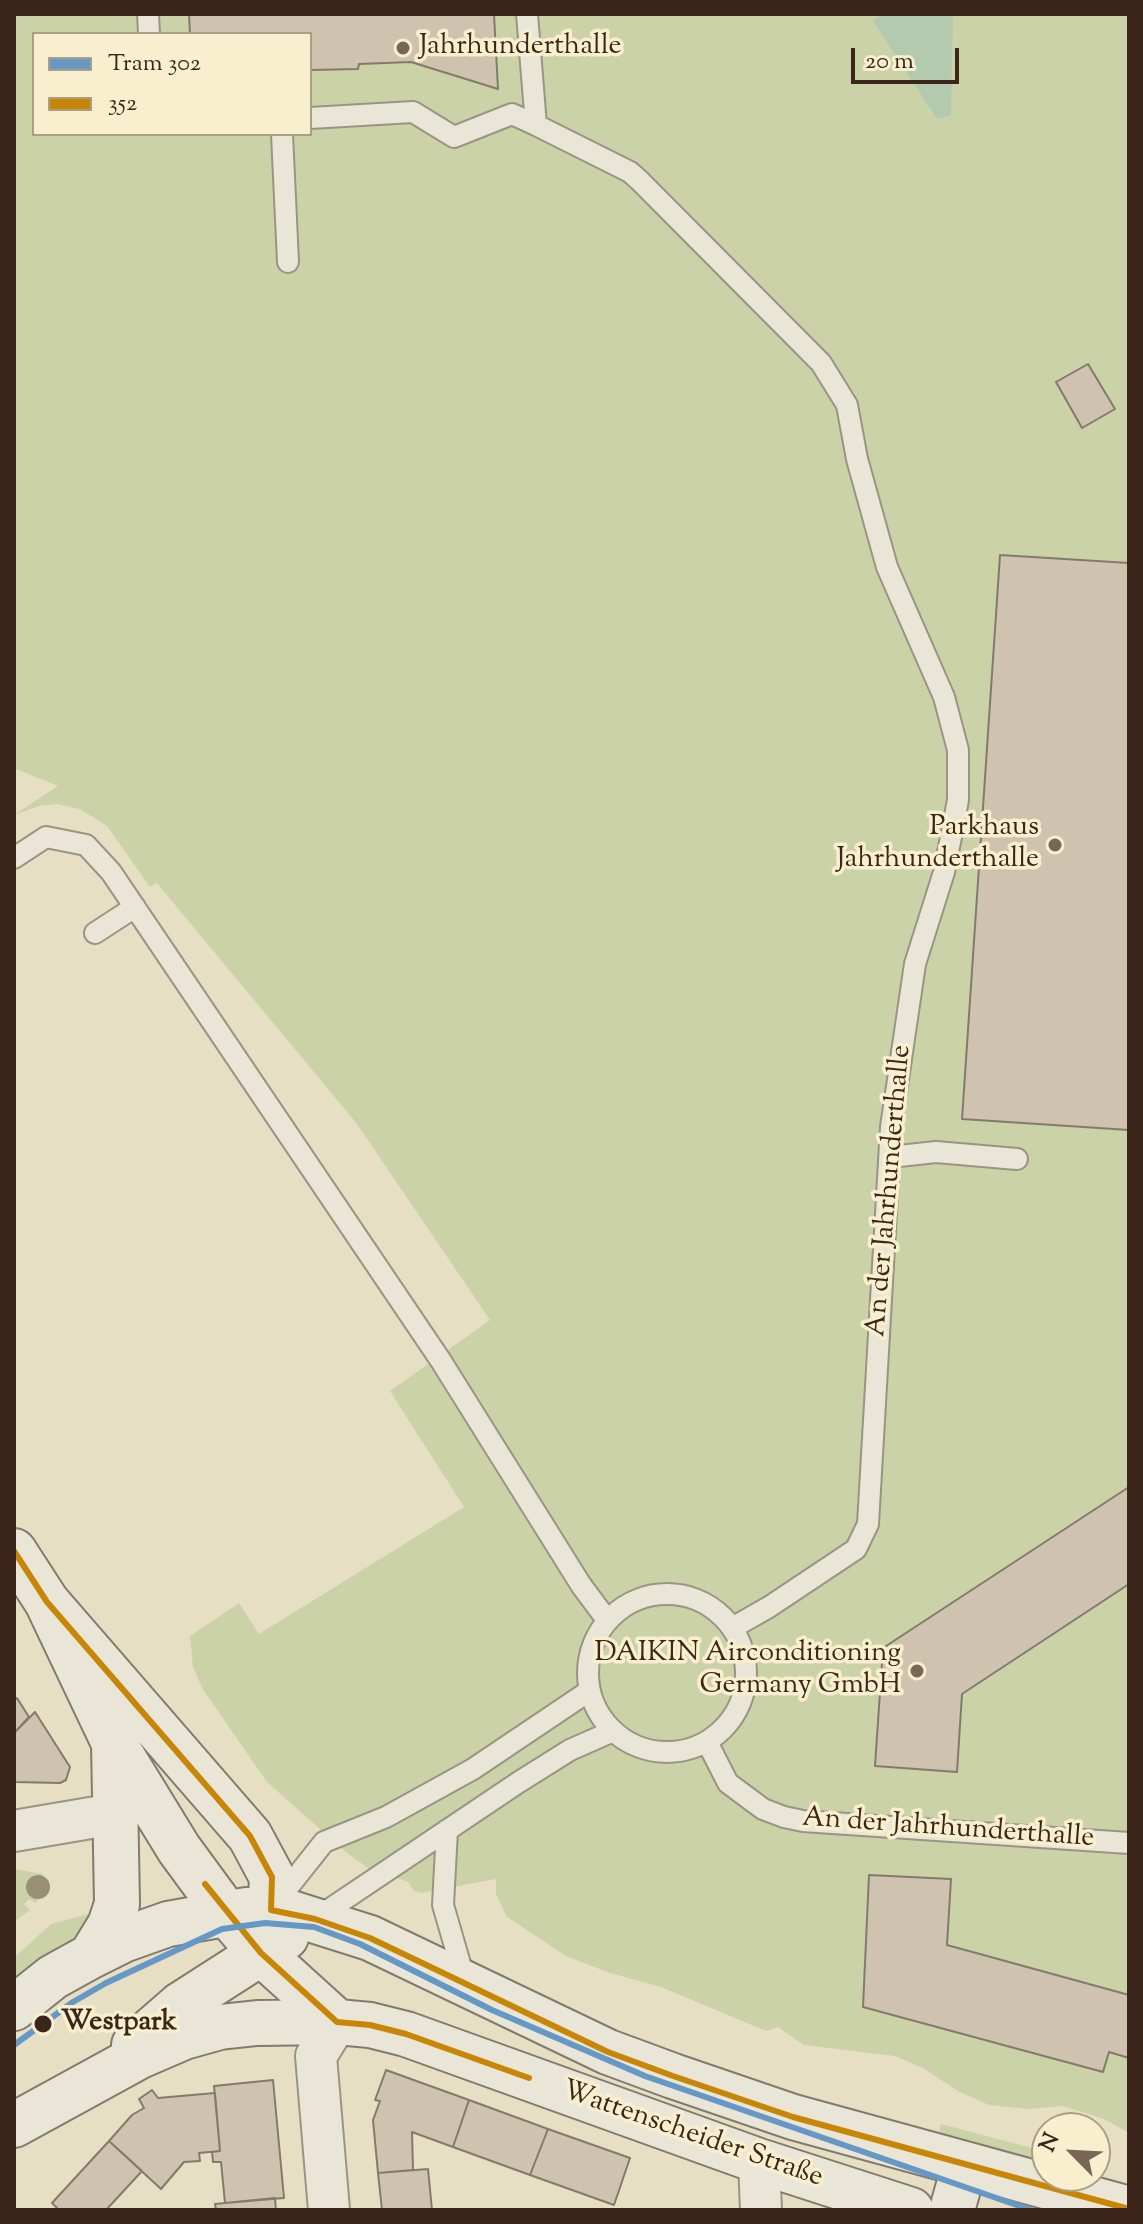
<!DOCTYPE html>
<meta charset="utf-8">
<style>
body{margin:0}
#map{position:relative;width:1143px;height:2224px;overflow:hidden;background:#e6dfc3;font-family:"Sorts Mill Goudy",serif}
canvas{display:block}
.frame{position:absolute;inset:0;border:16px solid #3c251b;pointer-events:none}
.legend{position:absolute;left:32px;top:32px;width:280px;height:104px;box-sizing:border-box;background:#f8efce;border:2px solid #ad9e86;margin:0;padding:10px 14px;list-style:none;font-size:24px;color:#3c251b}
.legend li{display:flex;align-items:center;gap:16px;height:40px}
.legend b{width:40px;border:2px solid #ad9e86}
.north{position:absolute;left:1031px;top:2112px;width:80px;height:80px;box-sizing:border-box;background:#f8efce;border:2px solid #ad9e86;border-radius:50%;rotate:294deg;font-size:22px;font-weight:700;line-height:32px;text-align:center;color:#3c251b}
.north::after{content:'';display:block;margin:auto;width:28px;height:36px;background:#786656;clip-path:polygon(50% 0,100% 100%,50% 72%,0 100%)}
.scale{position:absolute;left:851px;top:48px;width:108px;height:36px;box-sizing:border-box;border:4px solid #3c251b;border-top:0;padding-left:10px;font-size:24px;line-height:28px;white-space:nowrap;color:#3c251b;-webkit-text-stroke:6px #f8efce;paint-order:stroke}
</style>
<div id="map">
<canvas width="1143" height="2224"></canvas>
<div class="frame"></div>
<ul class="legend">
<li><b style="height:10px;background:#6698c6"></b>Tram 302</li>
<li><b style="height:10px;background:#c88607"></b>352</li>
</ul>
<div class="north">N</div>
<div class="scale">20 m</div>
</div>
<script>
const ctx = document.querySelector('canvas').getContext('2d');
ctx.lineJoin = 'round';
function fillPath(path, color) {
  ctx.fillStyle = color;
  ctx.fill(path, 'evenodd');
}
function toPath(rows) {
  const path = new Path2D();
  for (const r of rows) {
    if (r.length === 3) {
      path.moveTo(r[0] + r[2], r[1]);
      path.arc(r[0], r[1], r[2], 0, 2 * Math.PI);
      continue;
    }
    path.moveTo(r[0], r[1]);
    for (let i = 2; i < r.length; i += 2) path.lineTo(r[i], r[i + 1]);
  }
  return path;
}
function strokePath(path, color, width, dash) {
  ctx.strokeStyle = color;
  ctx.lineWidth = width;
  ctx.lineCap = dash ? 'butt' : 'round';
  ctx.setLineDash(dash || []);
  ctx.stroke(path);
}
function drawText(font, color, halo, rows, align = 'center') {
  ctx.font = font + ' "Sorts Mill Goudy",serif';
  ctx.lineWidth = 7;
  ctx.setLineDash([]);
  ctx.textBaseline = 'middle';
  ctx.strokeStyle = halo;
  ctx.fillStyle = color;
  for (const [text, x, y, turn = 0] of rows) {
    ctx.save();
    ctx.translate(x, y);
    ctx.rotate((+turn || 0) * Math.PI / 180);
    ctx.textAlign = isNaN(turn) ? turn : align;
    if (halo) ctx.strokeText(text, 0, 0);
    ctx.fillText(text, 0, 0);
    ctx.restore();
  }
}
fillPath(toPath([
 [14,14,1129,14,1129,2133,1104,2119,1063,2106,1028,2109,989,2105,958,2091,923,2068,895,2056,804,2045,778,2027,766,2031,661,1987,610,1973,566,1956,507,1917,496,1894,496,1879,421,1893,414,1891,408,1882,368,1868,347,1853,267,1782,202,1688,193,1667,190,1636,239,1603,259,1634,464,1507,390,1391,490,1320,357,1124,157,883,150,887,107,826,80,809,57,804,39,806,14,815,58,786,14,768],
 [34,34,310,34,310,134,34,134],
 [14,1869,43,1874,46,1884,44,1892,35,1903,29,1899,24,1904,30,1910,14,1922],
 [99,1911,84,1932,14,1983,14,1958,51,1924],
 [941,2124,1047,2152,1047,2167,938,2137]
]), '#cbd2a8');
fillPath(toPath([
 [881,14,953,14,951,115,937,119,873,21]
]), '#b3caaf');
const building = toPath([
 [189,14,494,14,498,89,411,62,359,64,358,69,310,70,310,34,190,34,189,14],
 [1088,364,1115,409,1082,428,1056,382,1088,364],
 [1000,555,1129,563,1129,1130,962,1119,1000,555],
 [1129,1487,1129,1584,962,1694,957,1772,875,1766,883,1648,1129,1487],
 [17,1698,29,1717,14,1733,14,1700,17,1698],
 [35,1712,70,1767,66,1780,60,1783,14,1782,14,1733,35,1712],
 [869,1875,951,1879,947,1945,1129,1995,1129,2058,1109,2052,1103,2072,863,2007,869,1875],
 [386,2070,469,2100,453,2147,412,2132,413,2170,378,2173,373,2120,380,2101,375,2100,386,2070],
 [273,2080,284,2198,225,2203,221,2162,213,2162,212,2152,220,2151,214,2086,273,2080],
 [152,2090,158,2098,215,2093,220,2151,199,2153,200,2161,184,2162,161,2189,109,2141,132,2115,144,2108,139,2099,152,2090],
 [469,2100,548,2129,530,2175,453,2147,469,2100],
 [548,2129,630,2158,614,2205,530,2175,548,2129],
 [109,2141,142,2171,106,2210,59,2210,52,2203,109,2141],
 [428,2169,432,2210,382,2210,378,2173,428,2169],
 [275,2198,276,2210,216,2210,215,2204,275,2198]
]);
fillPath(building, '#cfc2af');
strokePath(building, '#827b6d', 2);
const lane = toPath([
 [148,14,149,34],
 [527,14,536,125,630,172,640,181,821,363,847,405,857,459,887,567,944,697,958,750,958,800,951,837,944,872,915,964,891,1127,868,1524,856,1549,769,1607,732,1628],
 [310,118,413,112,454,137,512,114,536,125],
 [282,134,288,262],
 [14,858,46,837,86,845,111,872,441,1361,581,1585,607,1620],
 [95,933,135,907],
 [890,1157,936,1152,1017,1159],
 [667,1673,79],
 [707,1742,728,1783,763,1809,784,1817,803,1821,1129,1843],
 [447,1830,443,1905,465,1981],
 [278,1900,324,1842,386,1817,473,1769,589,1691],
 [315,1919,519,1782,570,1750,613,1731]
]);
const street = toPath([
 [14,1831,114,1814],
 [759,2161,761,2210],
 [329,2210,316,2056,337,2022]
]);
const secondary = toPath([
 [14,1551,47,1602,250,1836,272,1877,270,1923,265,1940],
 [47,1602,114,1743,179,1849,226,1913,261,1953,337,2022],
 [91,1956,110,1925,117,1904,114,1743],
 [14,2008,53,1977,91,1956,123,1940,168,1924,247,1910,291,1913,370,1938,608,2052,673,2076,793,2117,1129,2209],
 [134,2045,180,2005,286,1937],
 [14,2125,140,2056,184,2037,220,2027,257,2023,337,2022,370,2025,406,2034,759,2161,911,2210],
 [952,2210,965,2164]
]);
strokePath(lane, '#9b9483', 24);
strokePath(street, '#9b9483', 44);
strokePath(secondary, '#827b6d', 48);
strokePath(lane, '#e9e6d8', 20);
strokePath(street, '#e9e6d8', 40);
strokePath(secondary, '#e9e6d8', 44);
strokePath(toPath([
 [14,1551,47,1602,250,1836,272,1877,271,1910,315,1919,370,1938,608,2052,673,2076,793,2117,1129,2209],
 [205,1884,261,1953,337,2022,370,2025,406,2034,529,2078]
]), '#c88607', 6);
strokePath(toPath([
 [14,2045,73,2002,106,1983,222,1929,265,1923,314,1927,360,1944,492,2010,645,2076,1031,2210]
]), '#6698c6', 6);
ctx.fillStyle = '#998f77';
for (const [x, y] of [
 [38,1887]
]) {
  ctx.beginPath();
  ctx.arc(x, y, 12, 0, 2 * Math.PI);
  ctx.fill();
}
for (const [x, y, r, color] of [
 [403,48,8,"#786656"],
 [1055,845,8,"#786656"],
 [917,1671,8,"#786656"],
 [43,2024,10,"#3c251b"]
]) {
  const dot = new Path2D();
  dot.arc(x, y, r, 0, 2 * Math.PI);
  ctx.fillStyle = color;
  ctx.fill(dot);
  strokePath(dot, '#f8efce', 3);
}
drawText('28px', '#3c251b', '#f8efce', [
 ["Jahrhunderthalle",419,48,"left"],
 ["Parkhaus",1039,829],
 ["Jahrhunderthalle",1039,861],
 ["DAIKIN Airconditioning",901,1655],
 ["Germany GmbH",901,1687]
], 'right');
drawText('28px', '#3c251b', '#f8efce', [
 ["An der Jahrhunderthalle",891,1191,-85],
 ["An der Jahrhunderthalle",948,1830,4],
 ["Wattenscheider Straße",692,2136,19]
]);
drawText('bold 28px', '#3c251b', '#f8efce', [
 ["Westpark",61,2024]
], 'left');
</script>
